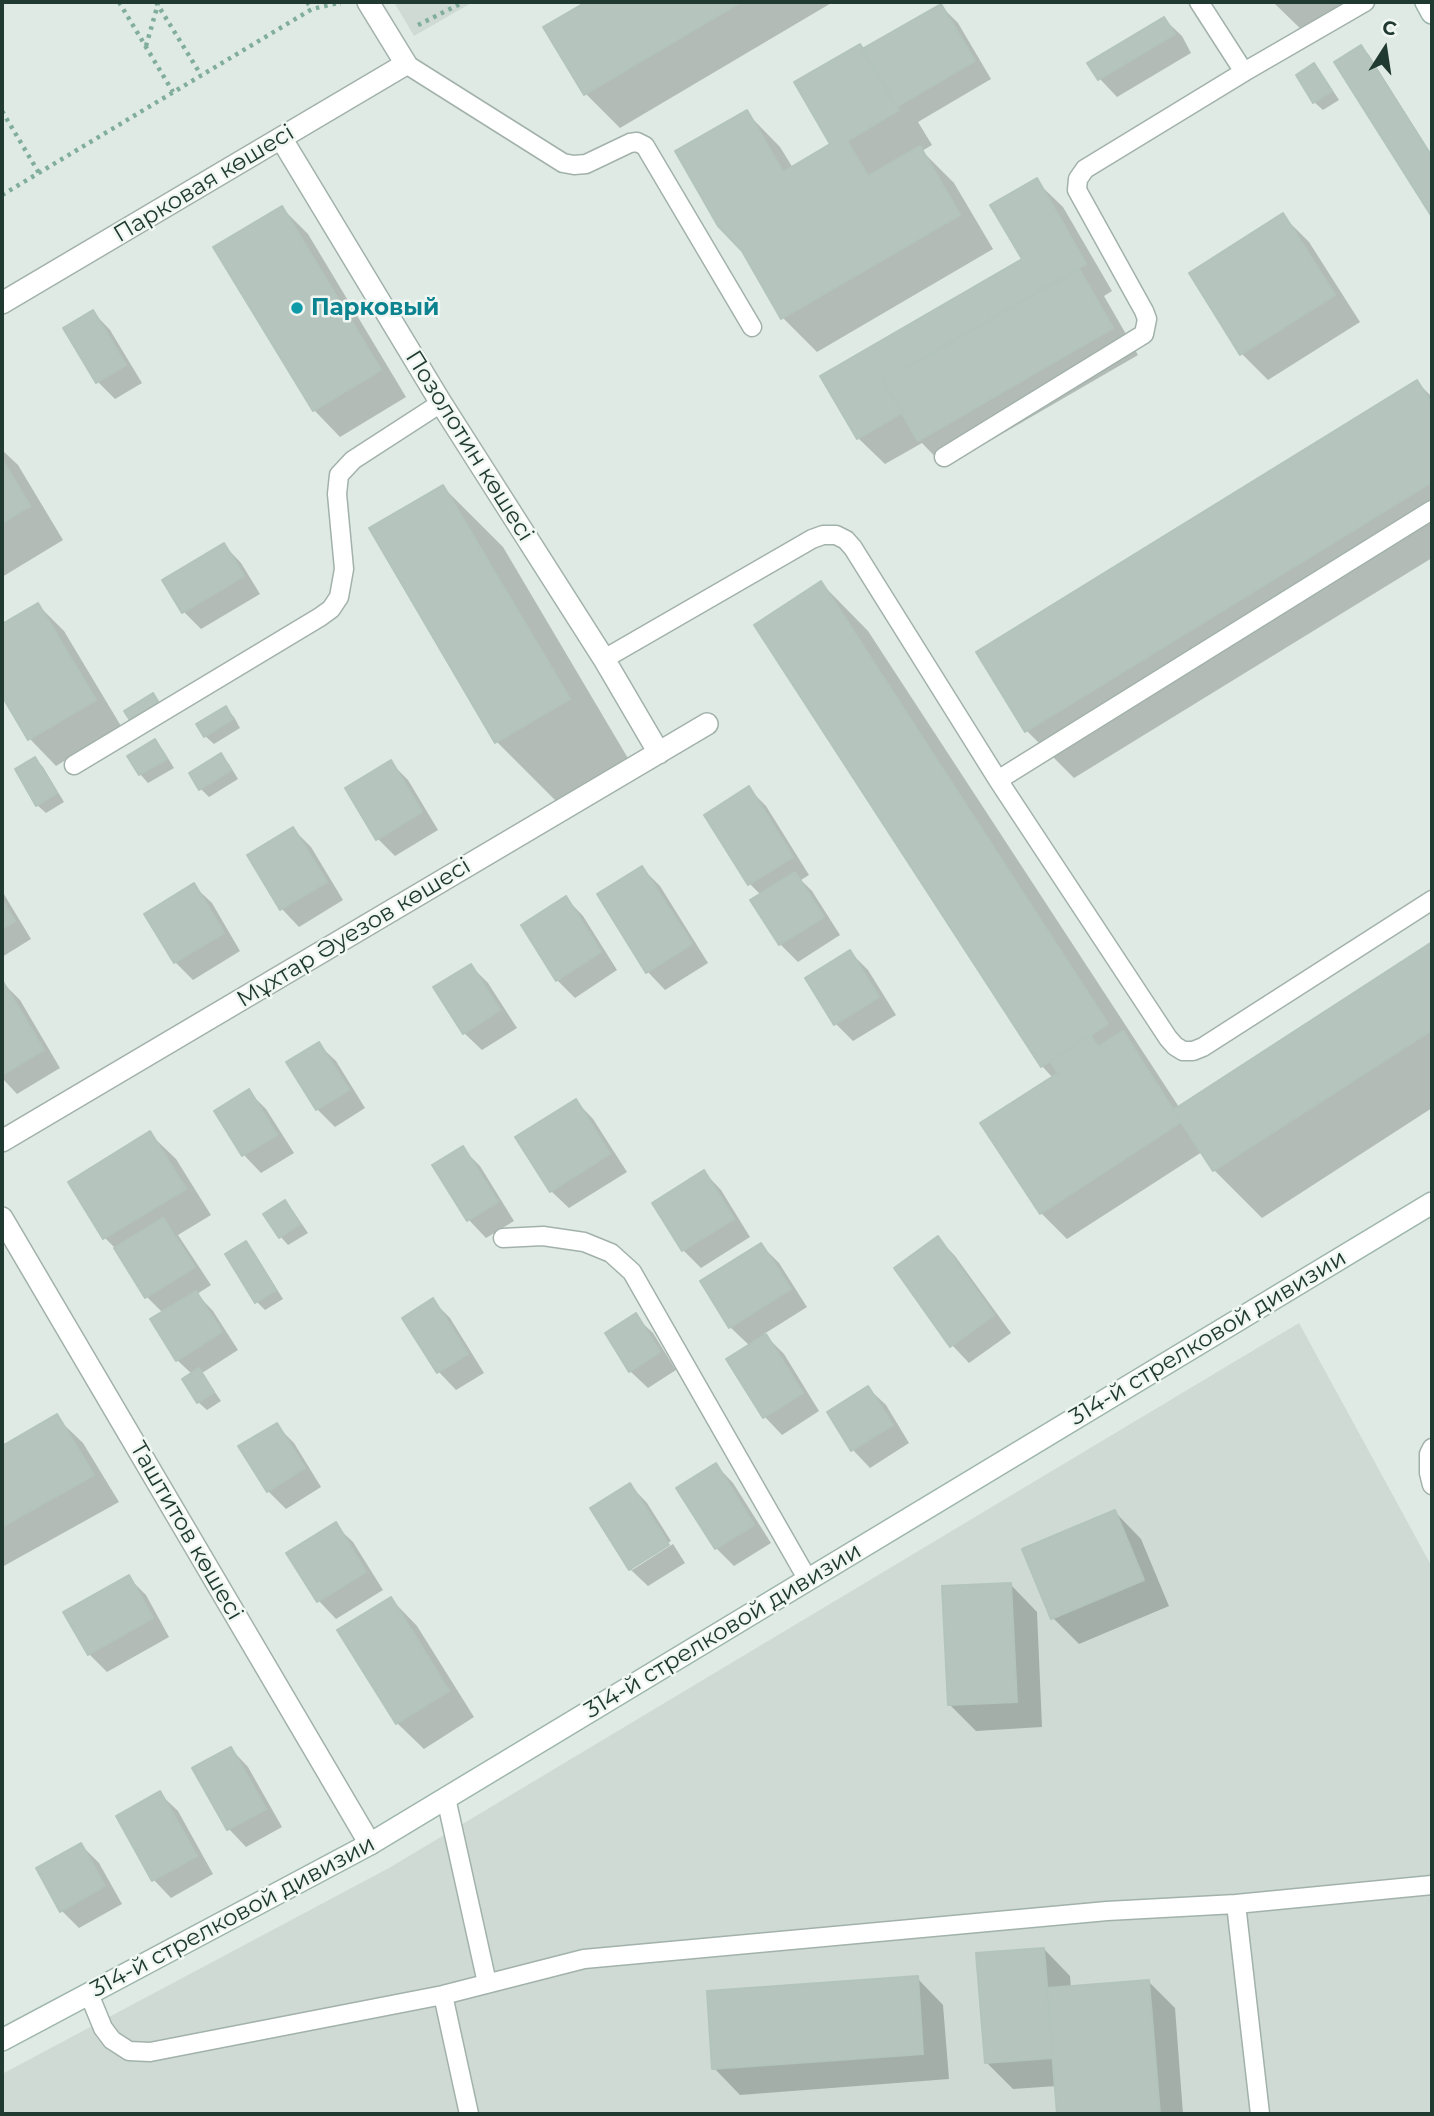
<!DOCTYPE html>
<meta charset="utf-8">
<style>
body{margin:0}
#map{position:relative;width:1434px;height:2116px;overflow:hidden;background:#dfeae4;font-family:Montserrat,sans-serif}
canvas{display:block}
.frame{position:absolute;inset:0;border:4px solid #203a31;pointer-events:none}
.north{position:absolute;left:1350px;top:14px;width:70px;height:70px;-webkit-text-stroke:5px #f0f7f3;paint-order:stroke;rotate:12deg;font-size:19px;font-weight:700;line-height:28px;text-align:center;color:#203a31}
.north::after{content:'';display:block;margin:auto;width:24px;height:32px;background:#203a31;clip-path:polygon(50% 0,100% 100%,50% 72%,0 100%)}
</style>
<div id="map">
<canvas width="1434" height="2116"></canvas>
<div class="frame"></div>
<div class="north">С</div>
</div>
<script>
const ctx = document.querySelector('canvas').getContext('2d');
ctx.lineJoin = 'round';
function fillPath(path, color) {
  ctx.fillStyle = color;
  ctx.fill(path, 'evenodd');
}
function toPath(rows) {
  const path = new Path2D();
  for (const r of rows) {
    path.moveTo(r[0], r[1]);
    for (let i = 2; i < r.length; i += 2) path.lineTo(r[i], r[i + 1]);
  }
  return path;
}
function strokePath(path, color, width, dash) {
  ctx.strokeStyle = color;
  ctx.lineWidth = width;
  ctx.lineCap = dash ? 'butt' : 'round';
  ctx.setLineDash(dash || []);
  ctx.stroke(path);
}
function drawText(font, color, halo, rows, align = 'center') {
  ctx.font = font + ' Montserrat,sans-serif';
  ctx.lineWidth = 5;
  ctx.setLineDash([]);
  ctx.textBaseline = 'middle';
  ctx.strokeStyle = halo;
  ctx.fillStyle = color;
  for (const [text, x, y, turn = 0] of rows) {
    ctx.save();
    ctx.translate(x, y);
    ctx.rotate((+turn || 0) * Math.PI / 180);
    ctx.textAlign = isNaN(turn) ? turn : align;
    if (halo) ctx.strokeText(text, 0, 0);
    ctx.fillText(text, 0, 0);
    ctx.restore();
  }
}
fillPath(toPath([
 [394,2,473,2,414,36],
 [1299,1323,1432,1567,1432,2114,2,2114,2,2074,389,1868]
]), '#cedad3');
fillPath(toPath([
 [590,2,833,2,620,128,586,94,546,28],
 [1273,2,1360,2,1307,35],
 [941,6,958,23,991,79,918,122,932,145,922,151,954,183,993,249,817,352,783,318,746,112,780,147,793,168,833,145],
 [1164,19,1182,36,1191,53,1117,97,1100,79,1090,63],
 [1361,47,1369,55,1432,155,1432,214,1336,63],
 [1314,66,1322,74,1339,100,1323,110,1314,102],
 [1036,181,1063,207,1112,291,1104,296,1138,355,945,467,922,443,885,464,858,438,822,376,1024,260],
 [282,208,308,234,406,397,340,437,314,410],
 [1283,216,1309,242,1360,322,1268,380,1242,354],
 [93,312,110,330,142,383,115,399,98,382],
 [1417,382,1432,397,1432,558,1074,778,1027,731],
 [2,450,18,465,63,540,2,577],
 [443,487,503,547,629,760,557,802,497,742],
 [224,545,241,563,260,594,201,629,184,612],
 [821,583,868,631,1179,1107,1432,944,1432,1108,1262,1218,1214,1170,1202,1152,1067,1239,1041,1213,1053,1078,1042,1066],
 [38,605,64,631,121,726,56,766,30,739,2,692,2,626],
 [226,709,234,717,240,728,214,744,205,736],
 [155,742,163,750,174,768,148,783,140,774],
 [220,756,229,764,238,779,209,797,200,788],
 [35,759,43,767,64,802,46,813,37,805],
 [391,763,408,780,438,830,395,856,377,838],
 [749,789,766,806,809,875,801,880,812,891,840,935,798,962,780,944,761,895,750,884],
 [293,829,311,847,343,900,299,927,282,909,249,856],
 [642,868,660,886,708,963,665,990,648,972],
 [194,886,212,903,240,951,193,980,175,962],
 [2,891,31,939,2,957],
 [566,898,583,916,617,970,575,998,557,980],
 [850,952,868,970,896,1015,853,1041,836,1024],
 [471,966,488,983,517,1028,482,1050,464,1033],
 [2,982,20,1000,60,1068,17,1094,2,1078],
 [318,1044,336,1061,365,1108,335,1127,317,1109,288,1062],
 [248,1091,266,1109,294,1153,261,1173,244,1155,216,1111],
 [576,1101,593,1119,627,1172,569,1208,551,1191],
 [149,1133,176,1159,211,1215,178,1235,211,1285,197,1294,213,1311,238,1350,202,1373,221,1401,207,1410,198,1402,192,1374,177,1360,163,1313,147,1297,119,1252,105,1238,70,1182],
 [463,1149,480,1166,514,1221,486,1238,469,1220,435,1166],
 [704,1172,721,1190,750,1237,701,1268,683,1250],
 [285,1202,293,1211,308,1233,288,1245,280,1236],
 [938,1238,955,1256,1011,1333,969,1363,952,1345],
 [246,1243,254,1252,283,1299,265,1310,257,1302],
 [761,1245,779,1263,807,1307,764,1334,784,1354,819,1411,782,1435,765,1417,728,1360,750,1346,730,1327],
 [432,1300,450,1318,484,1373,456,1390,439,1372,404,1318],
 [635,1316,653,1333,676,1370,648,1388,630,1371],
 [868,1388,886,1405,909,1443,870,1468,853,1450,829,1412],
 [56,1417,83,1443,119,1502,2,1567,2,1448],
 [276,1425,294,1443,321,1487,286,1509,268,1491],
 [716,1465,733,1483,771,1543,734,1566,716,1548],
 [630,1485,647,1503,671,1541,632,1566,632,1570,673,1544,685,1563,648,1586,630,1569],
 [1115,1512,1141,1539,1169,1606,1079,1644,1053,1618],
 [335,1525,353,1542,383,1590,336,1619,319,1601],
 [128,1577,146,1595,169,1637,107,1672,89,1654],
 [1011,1585,1037,1612,1042,1727,976,1731,949,1704],
 [391,1599,417,1626,474,1717,424,1749,397,1723],
 [231,1749,248,1767,282,1827,246,1847,229,1829,195,1769],
 [160,1794,178,1811,213,1874,171,1898,154,1880,118,1817],
 [81,1845,99,1863,122,1904,79,1928,62,1911],
 [1044,1949,1070,1976,1071,1988,1149,1982,1175,2008,1183,2114,1059,2114,1057,2086,1013,2089,987,2063],
 [917,1978,943,2005,949,2079,740,2095,714,2068]
]), '#0003');
const building = toPath([
 [586,2,741,2,584,95,543,27,586,2],
 [941,4,975,61,896,107,862,49,941,4],
 [1164,17,1175,34,1098,80,1087,63,1164,17],
 [860,44,899,110,847,141,868,176,920,146,960,215,781,319,742,251,718,226,675,151,747,110,783,172,830,144,794,82,860,44],
 [1361,45,1432,157,1432,217,1334,62,1361,45],
 [1314,63,1332,91,1313,103,1296,75,1314,63],
 [1037,178,1086,264,883,381,902,413,857,439,820,376,1022,259,990,205,1037,178],
 [282,206,381,370,313,411,213,247,282,206],
 [1283,213,1335,295,1240,355,1189,273,1283,213],
 [1079,269,1113,328,918,441,883,381,1079,269],
 [93,310,126,365,96,383,63,328,93,310],
 [1417,380,1432,404,1432,482,1025,732,976,652,1417,380],
 [2,459,30,506,2,523,2,459],
 [443,485,570,699,495,743,369,528,443,485],
 [224,543,244,576,182,613,162,580,224,543],
 [821,581,1108,1024,1041,1067,754,625,821,581],
 [38,603,96,700,28,740,2,696,2,624,38,603],
 [153,693,162,708,133,725,124,711,153,693],
 [226,706,233,719,204,737,196,724,226,706],
 [155,739,167,759,139,775,127,756,155,739],
 [221,753,231,770,199,790,189,773,221,753],
 [35,757,57,793,36,806,15,769,35,757],
 [391,760,422,812,376,840,345,788,391,760],
 [749,786,793,857,748,885,704,815,749,786],
 [293,827,327,882,280,910,247,855,293,827],
 [642,866,692,944,646,973,597,894,642,866],
 [795,872,824,917,779,945,750,900,795,872],
 [194,883,224,933,174,963,144,914,194,883],
 [566,896,601,952,556,981,521,925,566,896],
 [2,900,15,921,2,929,2,900],
 [1432,942,1432,1030,1213,1171,1173,1110,1432,942],
 [850,950,879,997,834,1025,805,978,850,950],
 [471,964,500,1010,463,1034,433,987,471,964],
 [2,980,44,1050,2,1075,2,980],
 [1123,1031,1181,1122,1040,1214,980,1123,1058,1073,1050,1061,1090,1035,1098,1047,1123,1031],
 [319,1042,349,1090,316,1110,286,1062,319,1042],
 [249,1089,277,1135,242,1156,214,1111,249,1089],
 [576,1099,610,1154,550,1192,515,1137,576,1099],
 [150,1131,186,1189,103,1239,68,1182,150,1131],
 [463,1146,498,1202,467,1221,432,1165,463,1146],
 [704,1170,734,1219,682,1251,652,1203,704,1170],
 [285,1200,300,1224,279,1238,263,1214,285,1200],
 [163,1218,195,1267,145,1298,114,1248,163,1218],
 [938,1236,994,1315,950,1347,894,1268,938,1236],
 [246,1241,276,1290,255,1303,225,1254,246,1241],
 [761,1243,791,1289,729,1328,700,1281,761,1243],
 [196,1291,222,1332,176,1361,150,1319,196,1291],
 [433,1298,468,1354,437,1373,402,1318,433,1298],
 [636,1313,660,1352,629,1372,605,1333,636,1313],
 [766,1334,803,1393,763,1418,726,1359,766,1334],
 [199,1368,214,1392,197,1403,182,1379,199,1368],
 [868,1386,893,1425,851,1451,827,1412,868,1386],
 [57,1414,94,1475,2,1527,2,1446,57,1414],
 [277,1423,305,1468,267,1492,238,1446,277,1423],
 [716,1463,754,1525,715,1549,676,1488,716,1463],
 [630,1483,669,1545,629,1570,590,1508,630,1483],
 [1115,1510,1144,1580,1051,1619,1022,1549,1115,1510],
 [336,1522,366,1572,317,1602,286,1553,336,1522],
 [129,1575,153,1618,88,1655,63,1612,129,1575],
 [1011,1583,1017,1702,948,1705,942,1586,1011,1583],
 [391,1597,449,1691,396,1724,337,1630,391,1597],
 [231,1747,266,1809,227,1830,192,1768,231,1747],
 [160,1791,197,1856,152,1881,116,1816,160,1791],
 [81,1843,105,1886,60,1912,36,1868,81,1843],
 [1044,1948,1053,2058,985,2063,976,1953,1044,1948],
 [918,1976,923,2054,712,2069,707,1991,918,1976],
 [1149,1980,1160,2114,1057,2114,1047,1988,1149,1980]
]);
fillPath(building, '#b5c5bd');
strokePath(building, '#b2c4bb', 2);
const lane = toPath([
 [1199,2,1244,72],
 [406,64,563,163,574,165,586,164,630,143,637,142,645,146,752,327],
 [944,457,1144,334,1147,319,1144,311,1077,190,1078,179,1085,169,1244,72,1365,2],
 [1432,510,998,780,1168,1038,1175,1046,1183,1051,1193,1051,1203,1047,1432,900],
 [604,659,812,539,823,535,836,535,846,540,853,548,998,780],
 [74,765,320,617,331,609,339,597,344,569,337,494,339,475,353,460,441,403],
 [503,1238,543,1236,584,1242,611,1253,632,1272,808,1580],
 [1432,1448,1429,1454,1429,1473,1432,1485],
 [446,1798,487,1983],
 [1236,1904,1432,1885],
 [89,1994,103,2028,112,2040,129,2051,150,2052,443,1995,584,1959,1107,1911,1236,1904,1260,2114],
 [443,1995,469,2114]
]);
const street = toPath([
 [281,138,441,403,604,659,659,753],
 [2,303,406,64,368,2],
 [2,1141,707,724],
 [2,1218,370,1844]
]);
const secondary = toPath([
 [1426,2,1432,13],
 [2,2040,370,1844,1432,1203]
]);
strokePath(lane, '#a2b2ab', 21);
strokePath(street, '#a2b2ab', 24);
strokePath(secondary, '#9eb6ab', 24);
strokePath(toPath([
 [119,2,173,92],
 [156,2,201,75],
 [307,2,312,9],
 [418,25,464,2],
 [146,46,158,4],
 [2,111,39,173],
 [2,195,312,9,338,3,341,4]
]), '#80ae9b', 4.5, [3.5, 5]);
strokePath(lane, '#fff', 18);
strokePath(street, '#fff', 21);
strokePath(secondary, '#fff', 21);
for (const [x, y, r, color] of [
 [297,308,7,"#0f9aa8"]
]) {
  const dot = new Path2D();
  dot.arc(x, y, r, 0, 2 * Math.PI);
  ctx.fillStyle = color;
  ctx.fill(dot);
  strokePath(dot, '#f0f7f3', 2.5);
}
drawText('23px', '#203a31', '#f0f7f3', [
 ["Парковая көшесі",204,184,-31],
 ["Позолотин көшесі",469,446,58],
 ["Мұхтар Әуезов көшесі",354,933,-31],
 ["314-й стрелковой дивизии",1208,1338,-31],
 ["Таштитов көшесі",186,1531,60],
 ["314-й стрелковой дивизии",723,1631,-31],
 ["314-й стрелковой дивизии",233,1917,-28]
]);
drawText('bold 23px', '#0d838f', '#f0f7f3', [
 ["Парковый",311,308]
], 'left');
</script>
